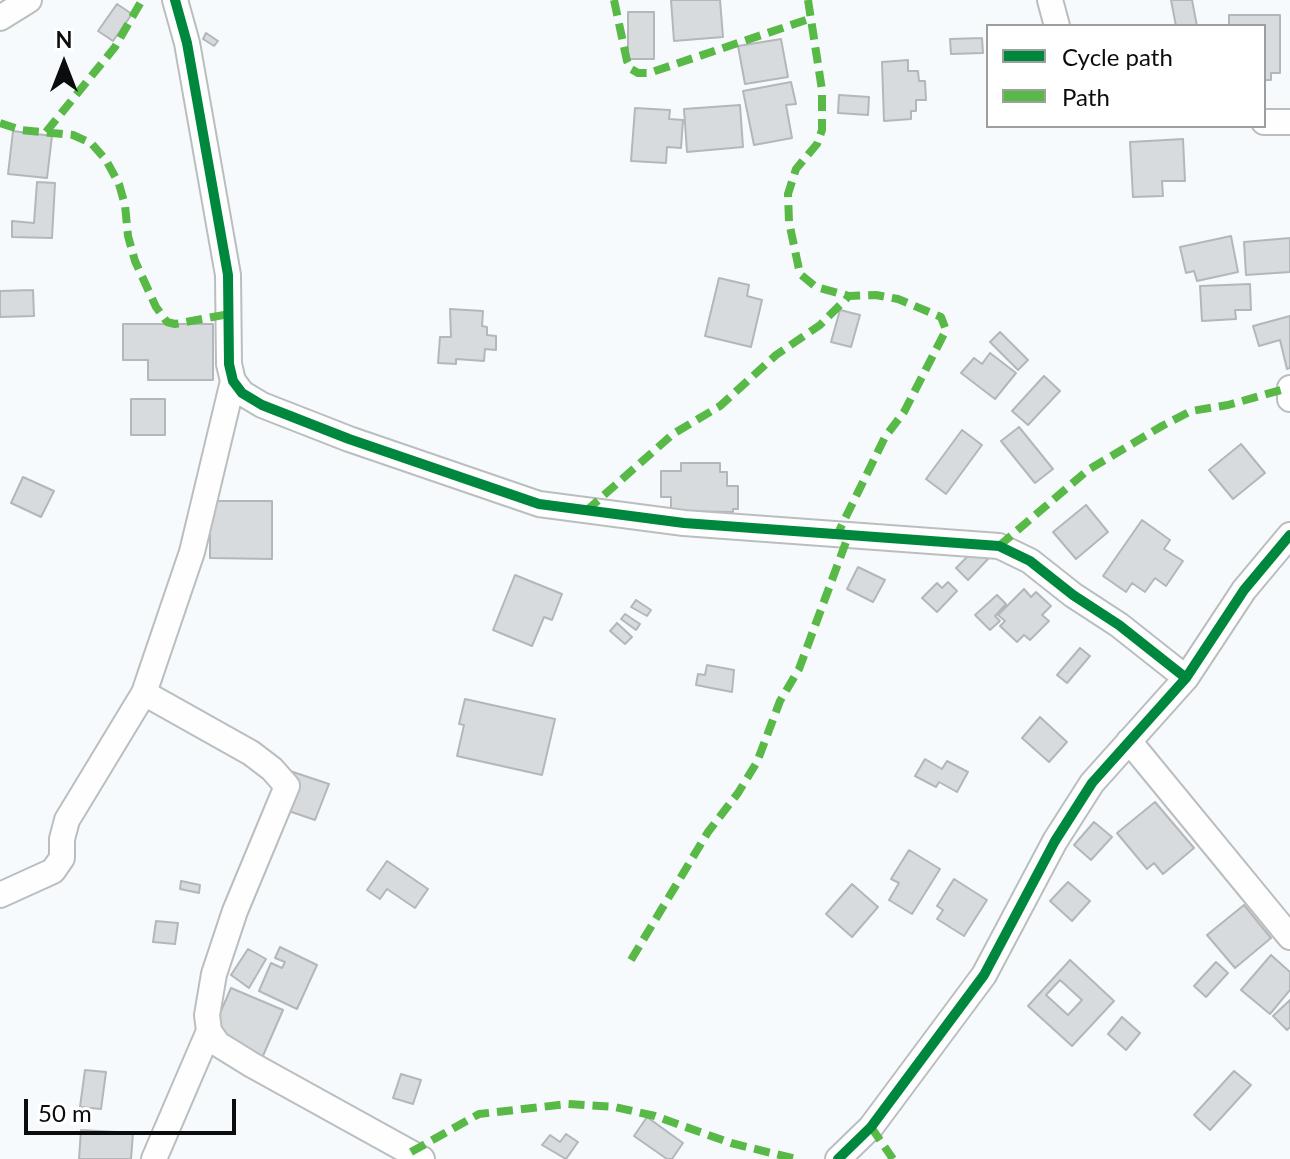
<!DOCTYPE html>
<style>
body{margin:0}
#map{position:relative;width:1290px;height:1159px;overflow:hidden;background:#f7fafd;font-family:Lato,sans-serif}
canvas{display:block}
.legend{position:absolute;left:986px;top:24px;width:280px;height:104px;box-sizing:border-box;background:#fff;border:2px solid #9d9e9e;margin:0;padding:10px 14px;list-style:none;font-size:24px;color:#0a0c0d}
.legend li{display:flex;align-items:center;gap:16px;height:40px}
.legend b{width:40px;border:2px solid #9d9e9e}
.north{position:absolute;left:24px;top:24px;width:80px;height:80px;-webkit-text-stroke:6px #fff;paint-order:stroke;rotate:0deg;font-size:22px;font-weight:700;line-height:32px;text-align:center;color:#0a0c0d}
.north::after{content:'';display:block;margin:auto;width:28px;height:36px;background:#0a0c0d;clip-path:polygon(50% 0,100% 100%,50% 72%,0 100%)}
.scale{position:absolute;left:24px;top:1099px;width:212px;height:36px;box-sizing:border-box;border:4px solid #0a0c0d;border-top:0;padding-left:10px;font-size:24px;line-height:28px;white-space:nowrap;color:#0a0c0d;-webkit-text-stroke:6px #fff;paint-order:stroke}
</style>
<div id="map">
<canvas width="1290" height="1159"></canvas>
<ul class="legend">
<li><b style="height:10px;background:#00873e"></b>Cycle path</li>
<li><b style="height:10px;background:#58b947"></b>Path</li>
</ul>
<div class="north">N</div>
<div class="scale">50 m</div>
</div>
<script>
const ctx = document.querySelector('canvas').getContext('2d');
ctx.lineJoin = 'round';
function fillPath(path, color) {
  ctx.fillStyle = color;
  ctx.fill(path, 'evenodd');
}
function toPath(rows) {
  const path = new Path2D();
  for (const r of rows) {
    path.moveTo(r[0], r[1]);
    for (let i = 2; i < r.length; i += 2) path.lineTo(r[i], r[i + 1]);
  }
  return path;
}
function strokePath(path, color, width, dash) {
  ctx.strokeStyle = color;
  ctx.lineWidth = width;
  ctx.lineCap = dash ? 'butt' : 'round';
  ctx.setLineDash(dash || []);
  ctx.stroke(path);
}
const building = toPath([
 [671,0,720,0,723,37,674,41,671,0],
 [1171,0,1192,0,1197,26,1176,26,1171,0],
 [117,4,132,14,113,41,98,31,117,4],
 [628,12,654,12,654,59,628,59,628,12],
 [1229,15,1280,15,1280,73,1271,73,1271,80,1264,80,1264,26,1229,26,1229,15],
 [206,33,218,41,214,46,203,39,206,33],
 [982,38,983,53,951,54,950,39,982,38],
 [781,39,788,77,745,84,738,46,781,39],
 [908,60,908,71,918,71,919,81,925,81,926,100,916,100,916,111,911,111,911,119,884,121,882,62,908,60],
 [791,82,796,104,786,105,792,138,754,145,743,91,791,82],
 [839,95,869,97,868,115,838,113,839,95],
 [740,105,743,147,687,152,684,109,740,105],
 [635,108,670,110,669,119,683,120,681,148,667,147,666,163,631,161,635,108],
 [13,131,52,136,47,178,8,174,13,131],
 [1183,139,1185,181,1162,181,1163,196,1133,197,1130,142,1183,139],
 [37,182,55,183,52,238,12,237,12,221,34,223,37,182],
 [1231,236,1238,272,1197,281,1194,271,1186,273,1180,247,1231,236],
 [1290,238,1290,272,1246,275,1244,242,1290,238],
 [719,278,749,285,747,296,762,300,751,347,705,336,719,278],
 [1250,284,1251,310,1235,310,1236,319,1202,321,1200,286,1250,284],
 [33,290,34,316,0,317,0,291,33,290],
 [450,309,483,311,482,326,487,327,487,335,496,336,496,350,485,349,484,361,456,359,456,364,438,363,440,337,451,337,450,309],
 [840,310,860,315,851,347,831,342,840,310],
 [1290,316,1290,368,1287,369,1280,340,1259,346,1253,326,1290,316],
 [123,324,213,324,213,380,148,380,148,360,123,360,123,324],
 [1000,332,1028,360,1018,370,990,342,1000,332],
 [990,353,1016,373,995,399,961,373,974,358,982,364,990,353],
 [1044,376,1060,391,1028,425,1012,411,1044,376],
 [131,399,165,399,165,435,131,435,131,399],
 [1019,427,1053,469,1035,483,1001,441,1019,427],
 [962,430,982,445,946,494,926,479,962,430],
 [1241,444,1265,473,1233,499,1209,470,1241,444],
 [681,463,720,463,720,472,727,472,727,486,738,486,738,509,733,509,733,512,671,511,671,497,661,497,661,471,681,471,681,463],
 [23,477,54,491,41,517,11,503,23,477],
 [210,501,272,501,272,559,210,558,210,501],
 [1086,505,1108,532,1076,559,1053,532,1086,505],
 [1142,520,1170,540,1164,549,1183,561,1166,586,1155,578,1145,592,1132,583,1126,592,1103,576,1142,520],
 [978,546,989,558,968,580,956,568,978,546],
 [858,567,885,580,873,602,847,589,858,567],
 [515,575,562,594,552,620,544,617,532,646,493,630,515,575],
 [948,582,957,591,937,612,922,598,937,583,942,588,948,582],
 [1024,589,1031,597,1036,592,1051,606,1042,615,1049,621,1030,640,1024,635,1017,642,1000,626,1005,621,998,615,1024,589],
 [997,595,1006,604,995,616,1000,621,990,630,975,615,997,595],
 [636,600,651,610,647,616,631,607,636,600],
 [625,614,640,624,636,630,621,619,625,614],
 [617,623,632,637,625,644,610,631,617,623],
 [1080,648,1090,656,1067,683,1057,675,1080,648],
 [707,665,734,670,732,692,696,685,698,674,705,675,707,665],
 [465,699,555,719,542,775,457,756,464,725,459,724,465,699],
 [1040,717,1067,742,1049,762,1022,738,1040,717],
 [925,759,942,769,947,761,968,772,957,792,939,782,936,787,915,776,925,759],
 [290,771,329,784,315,820,277,807,290,771],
 [1155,802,1194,848,1163,874,1154,863,1147,869,1117,833,1155,802],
 [1094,822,1112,837,1091,860,1074,845,1094,822],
 [909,850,940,869,912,914,889,900,899,883,891,879,909,850],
 [387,861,428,889,415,908,387,889,380,899,367,890,387,861],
 [954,879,987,900,964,936,937,919,943,910,937,906,954,879],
 [181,881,200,885,199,893,180,889,181,881],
 [1068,882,1090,901,1072,921,1050,901,1068,882],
 [852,884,878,907,852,937,826,914,852,884],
 [1244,905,1271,938,1235,968,1207,935,1244,905],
 [156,921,178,923,175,944,153,942,156,921],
 [280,947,317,965,297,1009,259,991,271,963,282,968,285,962,275,958,280,947],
 [248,949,266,959,249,988,231,975,248,949],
 [1271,955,1290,972,1290,990,1270,1014,1241,990,1271,955],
 [1070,960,1114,1001,1072,1046,1028,1006,1070,960],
 [1060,980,1082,1000,1068,1015,1046,995,1060,980],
 [1216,962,1228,973,1206,997,1194,986,1216,962],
 [231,988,283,1010,262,1058,210,1036,231,988],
 [1290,1000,1290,1027,1287,1030,1273,1016,1290,1000],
 [1122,1017,1140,1033,1126,1050,1108,1034,1122,1017],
 [85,1070,106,1072,101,1109,80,1107,85,1070],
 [1234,1071,1251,1085,1210,1130,1194,1115,1234,1071],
 [401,1074,421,1080,413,1104,393,1098,401,1074],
 [647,1117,683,1143,672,1159,667,1159,634,1136,647,1117],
 [81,1130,133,1133,131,1159,79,1159,81,1130],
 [566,1134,578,1142,566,1159,542,1145,550,1135,560,1142,566,1134]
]);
fillPath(building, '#d8dbdd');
strokePath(building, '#b4b7b9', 2);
const street = toPath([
 [175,0,187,43,228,275,229,364,233,381,242,393,262,405,349,439,539,504,684,523,999,546,1030,561,1073,595,1119,625,1186,678],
 [1050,0,1057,26],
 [0,18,29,0],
 [1264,122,1290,122],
 [1290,388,1290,399],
 [144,693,251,753,272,769,287,786,235,911,214,974,207,1015,209,1031,218,1044,252,1065,422,1159],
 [1129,741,1290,937],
 [0,895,53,871,62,858,62,839,67,820,144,693,192,552,233,381],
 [154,1159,209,1031],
 [838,1159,871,1127,984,975,1055,841,1092,783,1186,678,1244,590,1290,535]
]);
strokePath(street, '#bbbebf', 28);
strokePath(street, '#fefeff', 24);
strokePath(toPath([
 [614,0,627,61,631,69,638,73,649,73,812,18],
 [808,0,822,90,822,130,817,144,796,169,788,194,789,222,800,274,816,287,849,296,876,295,898,299,941,317,946,330,904,412,885,437,838,533],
 [0,123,21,130,73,135,91,143,106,160,119,184,125,205,128,236,135,261,156,307,167,322,175,324,229,314],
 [46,132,115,47,142,0],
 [586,511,673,434,720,406,776,355,820,325,849,296],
 [999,546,1088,470,1162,426,1191,411,1228,405,1288,388],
 [631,960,708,832,738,793,757,762,780,701,799,669,849,534],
 [871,1127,893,1159],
 [411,1152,479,1114,568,1104,615,1107,655,1116,731,1143,796,1159]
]), '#58b947', 8, [16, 8]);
strokePath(toPath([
 [175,0,187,43,228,275,229,364,233,381,242,393,262,405,349,439,539,504,684,523,999,546,1030,561,1073,595,1119,625,1186,678],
 [838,1159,871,1127,984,975,1055,841,1092,783,1186,678,1244,590,1290,535]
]), '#00873e', 10);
</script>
